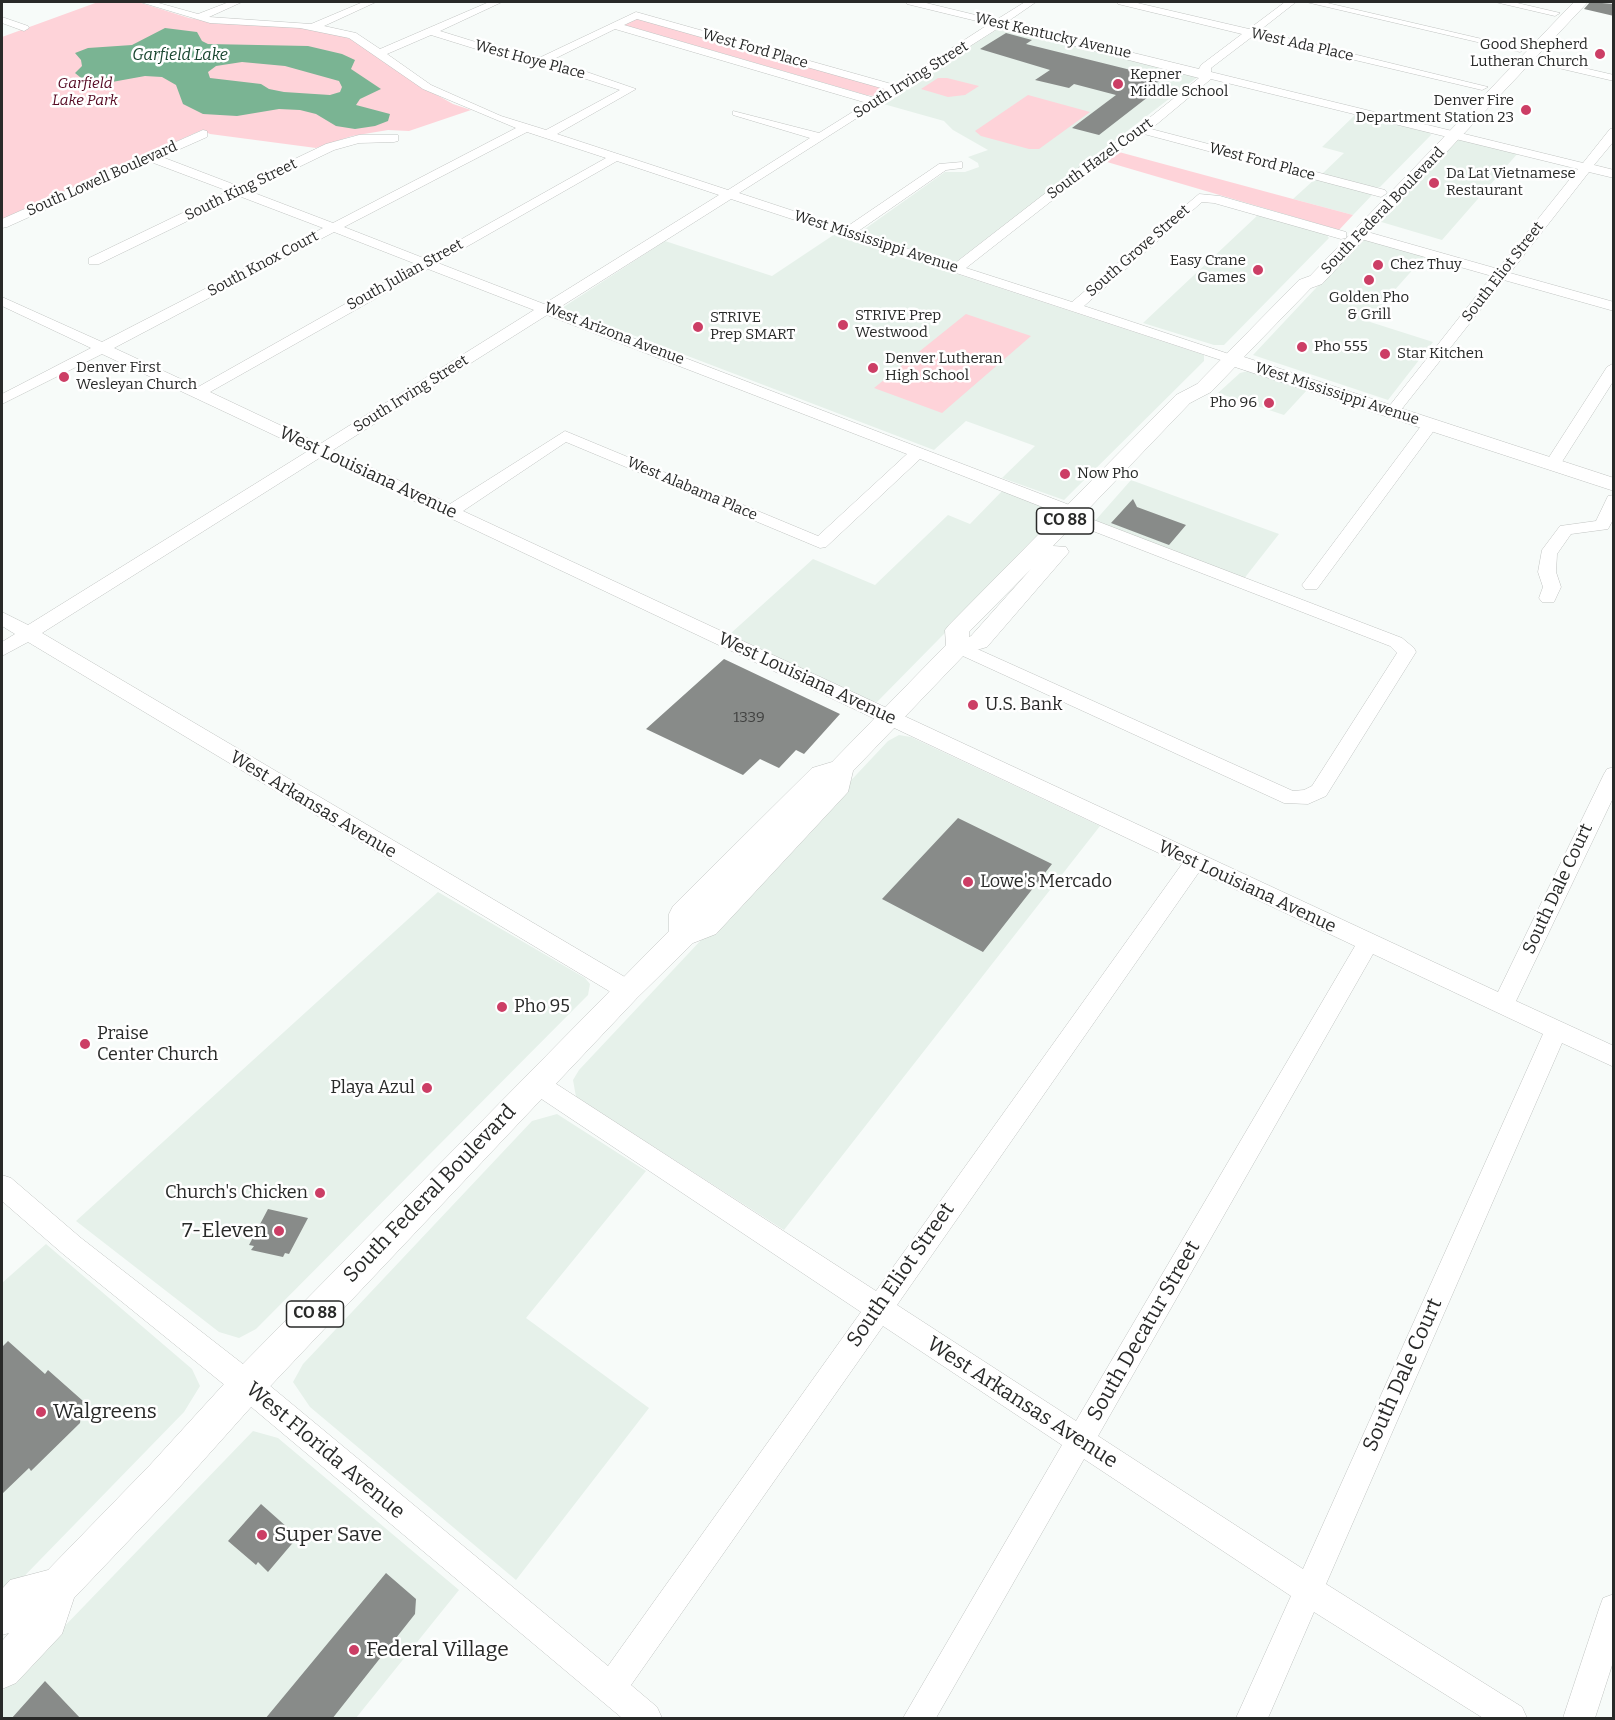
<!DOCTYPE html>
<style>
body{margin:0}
#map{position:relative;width:1615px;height:1720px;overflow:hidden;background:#f7fbf9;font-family:Bitter,serif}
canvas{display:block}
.frame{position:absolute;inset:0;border:3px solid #292a29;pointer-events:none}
</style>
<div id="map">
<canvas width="1615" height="1720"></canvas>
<div class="frame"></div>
</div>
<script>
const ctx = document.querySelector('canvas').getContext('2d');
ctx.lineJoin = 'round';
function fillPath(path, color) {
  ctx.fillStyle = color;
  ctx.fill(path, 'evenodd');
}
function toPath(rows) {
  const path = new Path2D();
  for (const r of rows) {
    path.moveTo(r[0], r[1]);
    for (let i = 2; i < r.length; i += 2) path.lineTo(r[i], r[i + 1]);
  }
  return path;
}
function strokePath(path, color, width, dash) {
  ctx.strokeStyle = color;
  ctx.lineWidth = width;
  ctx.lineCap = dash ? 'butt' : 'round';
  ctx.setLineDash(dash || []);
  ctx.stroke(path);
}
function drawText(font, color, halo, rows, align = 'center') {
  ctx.font = font + ' Bitter,serif';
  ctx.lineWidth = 5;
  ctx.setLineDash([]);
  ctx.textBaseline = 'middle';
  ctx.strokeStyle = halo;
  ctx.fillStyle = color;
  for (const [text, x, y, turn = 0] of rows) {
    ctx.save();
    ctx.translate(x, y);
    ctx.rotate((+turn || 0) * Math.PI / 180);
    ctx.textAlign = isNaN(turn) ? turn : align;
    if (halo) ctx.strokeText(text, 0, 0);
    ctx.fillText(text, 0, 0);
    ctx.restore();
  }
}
fillPath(toPath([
 [1001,27,1199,76,956,262,941,260,862,231,945,172,965,172,979,167,978,163,968,157,988,150,953,130,944,121,880,103],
 [1357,113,1429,131,1431,135,1380,187,1375,188,1322,174,1344,153,1322,147],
 [1458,139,1518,153,1442,240,1378,221],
 [1315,179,1373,194,1353,215,1293,199],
 [1259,214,1325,233,1329,238,1224,345,1214,345,1143,323],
 [835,234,1204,355,1204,361,1064,500,1002,478,1035,446,966,421,934,450,562,308,665,241,772,276],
 [1362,239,1425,256,1367,321,1433,342,1388,400,1253,355],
 [1248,371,1307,390,1284,415,1218,393,1240,373],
 [1131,480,1279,534,1243,580,1094,522],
 [1004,489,1058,511,1061,515,877,702,859,698,730,634,813,559,875,585,948,515,970,524],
 [899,735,911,737,1100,826,784,1230,576,1097,573,1080,579,1070,888,741],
 [438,892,585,978,590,984,588,995,256,1329,239,1338,219,1332,76,1221],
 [557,1114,646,1171,526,1318,649,1408,516,1580,310,1407,293,1382,303,1364,532,1121],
 [46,1244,192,1369,200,1386,184,1412,2,1599,2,1283],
 [253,1431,278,1438,459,1590,356,1718,2,1718,2,1691]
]), '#e6f1ea');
fillPath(toPath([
 [98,2,138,2,189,18,218,23,303,27,338,34,361,43,414,82,453,104,471,110,409,131,388,130,352,136,316,148,210,134,202,130,2,219,2,37],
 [638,17,889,88,874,96,866,95,624,25],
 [938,78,947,78,979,86,965,95,948,97,921,89],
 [1028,95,1090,112,1039,149,1029,149,981,136,975,131],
 [1119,152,1293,199,1353,215,1339,230,1107,162],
 [966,314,1031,336,942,413,874,388]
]), '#fed3d9');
fillPath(toPath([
 [165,28,197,32,202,41,208,44,308,46,342,54,355,60,351,69,381,89,360,99,356,105,390,114,388,121,375,126,355,129,336,126,316,114,300,110,279,109,237,116,203,114,183,104,176,85,162,77,145,76,101,84,86,82,75,73,82,66,81,60,75,53,88,48,132,45],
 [242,62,285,66,339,81,342,87,340,92,330,95,284,92,269,89,261,84,210,78,208,72,216,66]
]), '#7ab493');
fillPath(toPath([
 [1590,2,1614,4,1614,16,1584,9],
 [1006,33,1032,40,1026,44,1163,78,1150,88,1157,90,1099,135,1072,128,1116,95,1074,84,1069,88,1035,80,1050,70,980,49],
 [1133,499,1137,507,1186,525,1169,545,1111,523],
 [724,659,840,714,804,754,796,750,779,768,760,759,743,775,646,729],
 [958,818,1052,864,983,952,882,899],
 [268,1209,308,1218,289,1254,285,1253,283,1257,251,1250,254,1246,249,1245],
 [8,1341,45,1374,48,1370,83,1401,80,1423,31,1471,29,1468,2,1494,2,1347],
 [261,1504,288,1528,286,1531,296,1539,268,1572,258,1562,256,1565,228,1541],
 [386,1573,416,1599,415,1614,332,1719,265,1719],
 [45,1681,81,1719,11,1719]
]), '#888b89');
const minor = toPath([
 [140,2,155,2,198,14,229,2,242,2,209,17,311,24,363,2,376,2,324,26,356,33,380,49,489,2,502,2,440,31,495,48,541,57,636,12,895,85,989,24,907,4,906,2,922,2,996,20,1025,2,1036,2,1007,22,1199,69,1201,65,1242,34,1118,4,1117,2,1133,2,1249,29,1285,2,1296,2,1259,31,1488,87,1482,90,1253,36,1211,68,1211,72,1583,163,1610,129,1614,129,1614,141,1594,165,1614,170,1614,178,1589,172,1510,273,1614,302,1614,311,1504,280,1397,415,1392,417,1387,415,1384,412,1387,409,1492,276,1354,237,1354,231,1364,231,1498,269,1578,169,1211,79,1151,129,1385,190,1387,193,1381,197,1144,134,1082,177,966,268,1072,302,1199,194,1220,196,1346,232,1346,238,1341,239,1214,203,1202,202,1084,306,1238,357,1240,360,1238,363,1233,364,731,199,557,309,1080,509,1082,513,1080,517,1068,517,920,459,826,547,820,548,566,442,463,511,1498,992,1604,774,1607,769,1614,767,1614,796,1516,1001,1614,1046,1614,1067,1562,1043,1326,1584,1522,1707,1527,1718,1483,1718,1314,1612,1268,1718,1236,1718,1291,1596,1084,1459,936,1718,903,1718,1062,1445,883,1326,631,1685,657,1707,662,1718,622,1718,237,1395,63,1254,2,1201,2,1175,11,1178,81,1238,257,1375,608,1666,861,1312,528,1090,524,1083,528,1076,536,1073,544,1076,876,1291,1182,864,321,457,42,633,635,983,638,990,635,997,627,999,619,997,28,642,2,656,2,642,15,634,2,626,2,612,28,625,308,451,102,354,2,404,2,394,91,348,2,306,2,297,102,342,323,228,239,196,99,264,89,264,89,258,228,191,151,162,7,227,2,228,2,219,203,130,207,131,207,137,162,157,238,186,326,144,359,135,398,135,398,141,394,142,359,143,334,150,249,191,333,223,516,128,423,89,349,38,300,28,210,23,140,2],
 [637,19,888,90,875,98,624,25,637,19],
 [1000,27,1199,78,1138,127,1074,171,954,264,857,232,946,170,962,168,962,162,939,164,845,228,739,193,1000,27],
 [615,29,867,103,819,133,733,111,733,115,810,138,728,190,557,134,636,89,552,60,615,29],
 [431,35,489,53,540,64,620,90,546,130,501,116,431,85,387,54,431,35],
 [527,132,606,158,426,259,344,227,527,132],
 [617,161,719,195,544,304,438,263,617,161],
 [334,232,416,264,198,387,114,348,334,232],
 [428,269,534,310,320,444,210,392,428,269],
 [547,315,907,454,818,536,565,431,450,504,333,450,547,315],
 [1199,872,1355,946,1076,1421,897,1305,1199,872],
 [1373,954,1543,1034,1303,1569,1098,1436,1373,954],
 [1306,2,1323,2,1525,49,1520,52,1306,2],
 [1495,2,1513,2,1560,13,1555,16,1495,2],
 [2,17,28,26,29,28,24,31,2,23,2,17],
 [1528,55,1614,75,1614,81,1524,60,1524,56,1528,55],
 [1614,363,1614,380,1560,465,1558,468,1546,468,1544,465,1607,367,1614,363],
 [1430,420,1438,425,1317,589,1305,589,1302,585,1305,581,1424,422,1430,420],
 [1614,495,1614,518,1608,529,1571,534,1557,554,1556,572,1561,587,1554,602,1542,602,1539,598,1543,587,1538,572,1542,550,1560,526,1596,521,1608,496,1614,495],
 [1086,517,1402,638,1414,648,1416,652,1326,796,1308,804,1284,803,952,651,949,647,952,643,964,643,1293,791,1304,790,1312,786,1397,653,1390,646,1080,526,1078,522,1080,518,1086,517],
 [1614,1594,1614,1659,1595,1718,1563,1718,1599,1609,1603,1598,1614,1594]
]);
const major = toPath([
 [1574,2,1588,2,1322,284,1311,288,1244,357,1614,478,1614,491,1235,367,1211,392,1190,403,1053,546,1066,547,1069,552,987,647,966,653,853,771,848,792,716,934,693,943,637,998,260,1397,176,1491,74,1598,62,1634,16,1683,2,1689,2,1641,9,1633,2,1635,2,1589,10,1580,48,1570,150,1465,234,1373,669,931,669,914,673,906,812,768,832,762,946,645,945,630,949,625,1176,395,1197,384,1299,280,1310,276,1574,2],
 [1031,569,971,636,969,637,969,632,1031,569]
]);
strokePath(minor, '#c1c4c2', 1);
strokePath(major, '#c1c4c2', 1);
fillPath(minor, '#fff');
fillPath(major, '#fff');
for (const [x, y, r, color] of [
 [1600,54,6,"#cc3e65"],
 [1118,84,6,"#cc3e65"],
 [1526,110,6,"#cc3e65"],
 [1434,183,6,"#cc3e65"],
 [1378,265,6,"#cc3e65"],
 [1258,270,6,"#cc3e65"],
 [1369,280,6,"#cc3e65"],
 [843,325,6,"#cc3e65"],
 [698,327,6,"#cc3e65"],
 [1302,347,6,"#cc3e65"],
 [1385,354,6,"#cc3e65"],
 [873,368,6,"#cc3e65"],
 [64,377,6,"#cc3e65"],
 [1269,403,6,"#cc3e65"],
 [1065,474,6,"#cc3e65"],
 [973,705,6,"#cc3e65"],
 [968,882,6,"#cc3e65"],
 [502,1007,6,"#cc3e65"],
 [85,1044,6,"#cc3e65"],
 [427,1088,6,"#cc3e65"],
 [320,1193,6,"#cc3e65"],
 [279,1231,6,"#cc3e65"],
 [41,1412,6,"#cc3e65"],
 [262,1535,6,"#cc3e65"],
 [354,1650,6,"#cc3e65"]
]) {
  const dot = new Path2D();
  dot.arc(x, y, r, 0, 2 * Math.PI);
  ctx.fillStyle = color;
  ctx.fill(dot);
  strokePath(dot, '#fff', 2);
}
drawText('15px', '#292a29', '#fff', [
 ["West Kentucky Avenue",1053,36,13],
 ["West Ada Place",1302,45,13],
 ["West Ford Place",755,49,16],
 ["West Hoye Place",530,60,15],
 ["South Irving Street",911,80,-32],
 ["South Hazel Court",1100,159,-36],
 ["West Ford Place",1262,162,15],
 ["South Lowell Boulevard",102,179,-24],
 ["South King Street",241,190,-26],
 ["South Federal Boulevard",1383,211,-46],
 ["West Mississippi Avenue",876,242,18],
 ["South Grove Street",1138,251,-41],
 ["South Knox Court",263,264,-28],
 ["South Eliot Street",1503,272,-52],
 ["South Julian Street",405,275,-29],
 ["West Arizona Avenue",614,334,21],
 ["South Irving Street",411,394,-32],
 ["West Mississippi Avenue",1337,394,18],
 ["West Alabama Place",692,489,23]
]);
drawText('15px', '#292a29', '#fff', [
 ["Good Shepherd",1588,45,"right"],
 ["Lutheran Church",1588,62,"right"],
 ["Kepner",1130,75],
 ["Middle School",1130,92],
 ["Denver Fire",1514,101,"right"],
 ["Department Station 23",1514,118,"right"],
 ["Da Lat Vietnamese",1446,174],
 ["Restaurant",1446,191],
 ["Easy Crane",1246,261,"right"],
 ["Games",1246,278,"right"],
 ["Chez Thuy",1390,265],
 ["Golden Pho",1369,298,"center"],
 ["& Grill",1369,315,"center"],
 ["STRIVE Prep",855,316],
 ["Westwood",855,333],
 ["STRIVE",710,318],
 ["Prep SMART",710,335],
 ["Pho 555",1314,347],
 ["Star Kitchen",1397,354],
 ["Denver Lutheran",885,359],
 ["High School",885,376],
 ["Denver First",76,368],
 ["Wesleyan Church",76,385],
 ["Pho 96",1257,403,"right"],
 ["Now Pho",1077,474]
], 'left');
drawText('italic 15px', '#560a23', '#fff', [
 ["Garfield",85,84],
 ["Lake Park",85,101]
]);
drawText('15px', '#414241', null, [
 ["1339",749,718]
]);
drawText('italic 16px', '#18462f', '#fff', [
 ["Garfield Lake",180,56]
]);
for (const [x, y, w] of [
 [1065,521,57],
 [315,1314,57]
]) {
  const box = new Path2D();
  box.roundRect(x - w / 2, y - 13, w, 26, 4.5);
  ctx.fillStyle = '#fff';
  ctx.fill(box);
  strokePath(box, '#292a29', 1.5);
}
drawText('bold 16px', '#292a29', null, [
 ["CO 88",1065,521],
 ["CO 88",315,1314]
]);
drawText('18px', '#292a29', '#fff', [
 ["West Louisiana Avenue",368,473,25],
 ["West Louisiana Avenue",807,679,25],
 ["West Arkansas Avenue",313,805,31],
 ["West Louisiana Avenue",1247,887,25],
 ["South Dale Court",1558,889,-65]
]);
drawText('18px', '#292a29', '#fff', [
 ["U.S. Bank",985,705],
 ["Lowe's Mercado",980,882],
 ["Pho 95",514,1007],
 ["Praise",97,1034],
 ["Center Church",97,1055],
 ["Playa Azul",415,1088,"right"],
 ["Church's Chicken",308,1193,"right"]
], 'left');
drawText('21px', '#292a29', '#fff', [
 ["South Federal Boulevard",430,1194,-46],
 ["South Eliot Street",901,1275,-55],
 ["South Decatur Street",1144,1331,-60],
 ["South Dale Court",1403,1375,-66],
 ["West Arkansas Avenue",1022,1403,33],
 ["West Florida Avenue",325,1451,40]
]);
drawText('21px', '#292a29', '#fff', [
 ["7-Eleven",267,1231,"right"],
 ["Walgreens",53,1412],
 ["Super Save",274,1535],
 ["Federal Village",366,1650]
], 'left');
</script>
